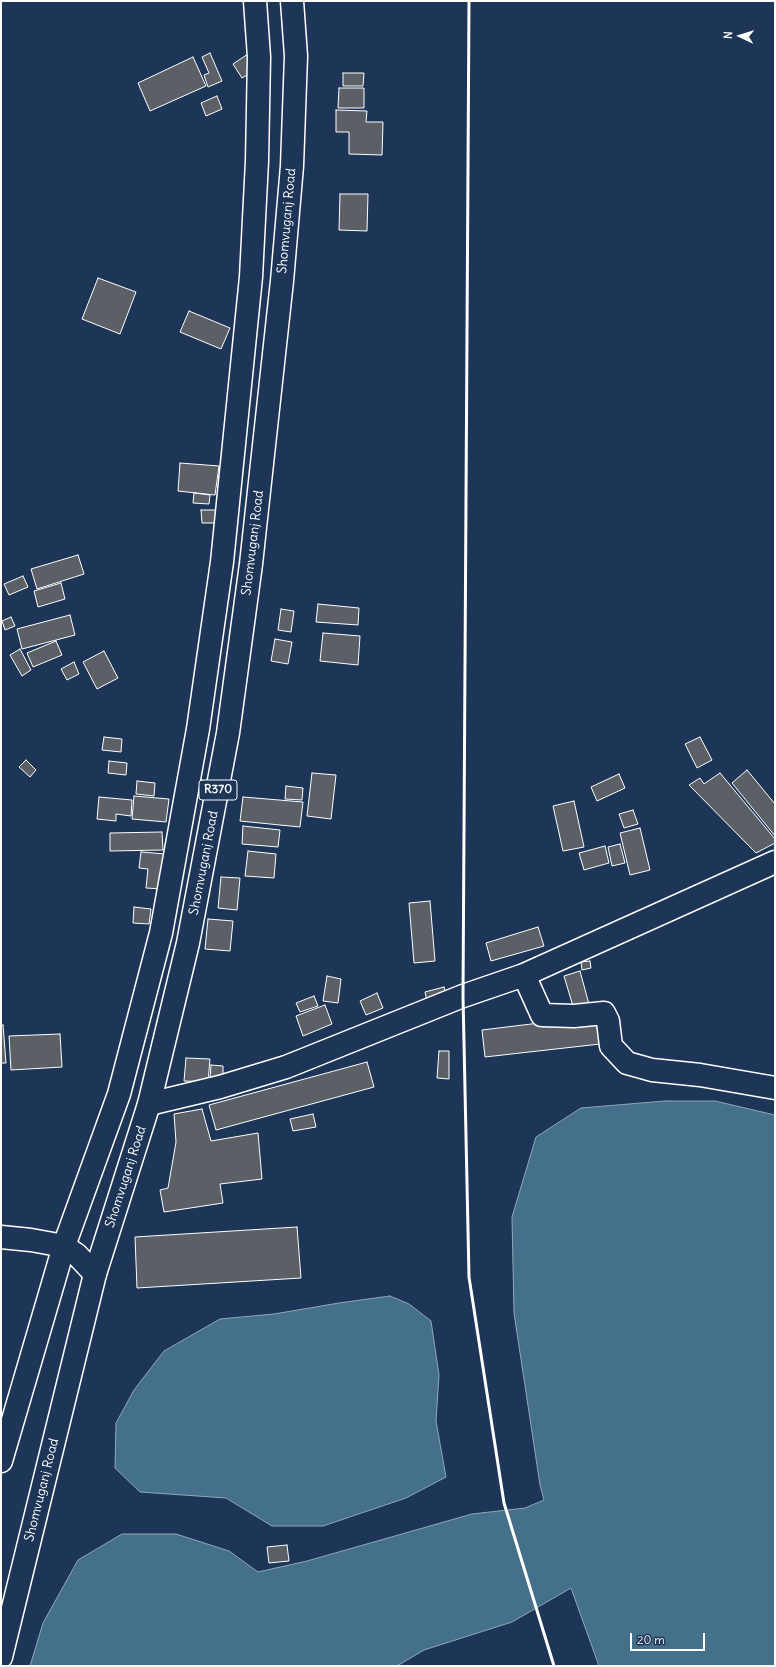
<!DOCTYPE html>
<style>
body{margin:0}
#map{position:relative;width:776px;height:1667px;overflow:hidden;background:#1d3557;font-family:Delius,sans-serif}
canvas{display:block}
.frame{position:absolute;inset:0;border:2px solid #fff;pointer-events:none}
.north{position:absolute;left:720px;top:16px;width:40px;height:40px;-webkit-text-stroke:3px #1d3557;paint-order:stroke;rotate:274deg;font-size:11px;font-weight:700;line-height:16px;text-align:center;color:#fff}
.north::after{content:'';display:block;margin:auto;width:14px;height:18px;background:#fff;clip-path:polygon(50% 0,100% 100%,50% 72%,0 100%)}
.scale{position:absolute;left:630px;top:1633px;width:75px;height:18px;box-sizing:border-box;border:2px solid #fff;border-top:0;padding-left:5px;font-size:12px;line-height:14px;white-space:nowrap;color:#fff;-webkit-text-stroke:3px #1d3557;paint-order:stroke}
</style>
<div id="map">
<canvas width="776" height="1667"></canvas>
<div class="frame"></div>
<div class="north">N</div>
<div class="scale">20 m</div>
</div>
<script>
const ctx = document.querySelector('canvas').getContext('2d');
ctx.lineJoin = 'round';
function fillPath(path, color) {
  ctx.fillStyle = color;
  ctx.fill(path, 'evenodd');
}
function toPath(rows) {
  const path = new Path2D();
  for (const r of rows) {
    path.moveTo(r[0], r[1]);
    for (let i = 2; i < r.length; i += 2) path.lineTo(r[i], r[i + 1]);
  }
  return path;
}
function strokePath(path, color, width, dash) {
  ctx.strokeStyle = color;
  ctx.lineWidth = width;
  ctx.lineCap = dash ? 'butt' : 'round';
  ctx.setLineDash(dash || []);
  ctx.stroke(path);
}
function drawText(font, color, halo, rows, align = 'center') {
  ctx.font = font + ' Delius,sans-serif';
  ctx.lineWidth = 3;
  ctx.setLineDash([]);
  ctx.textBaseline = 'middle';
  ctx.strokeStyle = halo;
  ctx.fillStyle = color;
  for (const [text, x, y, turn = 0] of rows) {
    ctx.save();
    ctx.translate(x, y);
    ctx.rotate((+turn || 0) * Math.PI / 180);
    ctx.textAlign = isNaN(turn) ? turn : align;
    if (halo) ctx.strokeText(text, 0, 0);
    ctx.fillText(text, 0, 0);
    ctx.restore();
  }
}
const water = toPath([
 [665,1101,715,1101,775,1115,775,1666,599,1666,571,1588,512,1622,424,1650,397,1666,30,1666,43,1623,78,1560,122,1534,176,1534,229,1551,258,1572,307,1561,472,1514,525,1508,544,1500,540,1485,514,1313,512,1217,536,1137,581,1108,665,1101],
 [390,1296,409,1304,431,1321,439,1375,436,1421,446,1477,406,1498,323,1526,272,1526,226,1498,140,1492,115,1468,116,1423,134,1390,164,1351,220,1319,274,1314,339,1303,390,1296]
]);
fillPath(water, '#45708a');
strokePath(water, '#8fa9b9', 1);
const building = toPath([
 [210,53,222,81,208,87,204,75,209,73,202,57,210,53],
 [248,54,257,69,242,78,233,64,248,54],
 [193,57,206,86,150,111,138,83,193,57],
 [343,73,364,73,363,86,343,86,343,73],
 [339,88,364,88,364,108,338,108,339,88],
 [217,96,222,109,206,116,201,103,217,96],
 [336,110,367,111,366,122,383,122,382,155,349,154,349,132,336,132,336,110],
 [340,194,368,194,367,231,339,230,340,194],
 [98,278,136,292,120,334,82,319,98,278],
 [189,311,230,328,221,349,180,332,189,311],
 [180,463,219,466,215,495,178,491,180,463],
 [194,493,210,495,209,504,193,503,194,493],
 [201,510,219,510,219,523,202,523,201,510],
 [78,555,84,574,37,589,31,569,78,555],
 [23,576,28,587,9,595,4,584,23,576],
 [61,583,65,599,38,607,34,591,61,583],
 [318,604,359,608,358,625,316,622,318,604],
 [281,609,294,611,291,632,278,630,281,609],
 [70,615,75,635,22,649,17,629,70,615],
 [11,617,15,626,5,630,2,621,11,617],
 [323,633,360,636,358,665,320,661,323,633],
 [275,639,292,642,288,664,271,661,275,639],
 [56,641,62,655,33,667,27,653,56,641],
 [20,649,31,670,22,676,10,655,20,649],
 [104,651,118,678,97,689,83,662,104,651],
 [74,662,79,674,67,680,61,669,74,662],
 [104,737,122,739,121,752,102,750,104,737],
 [700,737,712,760,697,768,685,744,700,737],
 [26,760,36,770,30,777,19,767,26,760],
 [109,761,127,763,126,775,108,773,109,761],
 [747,770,775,804,775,836,732,783,747,770],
 [312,773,336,775,331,819,307,816,312,773],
 [720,773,775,839,775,843,756,853,689,785,700,778,704,784,720,773],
 [619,774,625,788,597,801,591,787,619,774],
 [137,781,155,783,154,796,136,794,137,781],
 [286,786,303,788,302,800,285,799,286,786],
 [134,796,169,799,166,822,132,819,134,796],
 [99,797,132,800,131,816,116,814,116,821,97,819,99,797],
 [243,797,303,802,300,827,240,821,243,797],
 [574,801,584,847,563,851,553,806,574,801],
 [633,810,638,824,624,828,619,814,633,810],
 [243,826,280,830,278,847,242,844,243,826],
 [640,828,650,870,630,875,620,833,640,828],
 [162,832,163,850,110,851,110,833,162,832],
 [620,844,625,863,612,866,608,847,620,844],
 [605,846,609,863,584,870,579,853,605,846],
 [248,851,276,854,274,878,245,876,248,851],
 [141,852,166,854,162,889,146,888,148,869,139,868,141,852],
 [221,877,240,878,237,910,218,908,221,877],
 [430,901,435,961,414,963,409,903,430,901],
 [134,907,151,909,149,924,133,923,134,907],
 [208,919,233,921,230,951,205,949,208,919],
 [538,927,544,946,491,961,486,943,538,927],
 [590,961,591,968,582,970,581,962,590,961],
 [580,971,590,1008,575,1013,564,976,580,971],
 [327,976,341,979,338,1003,323,1001,327,976],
 [444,987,448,1001,428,1006,425,992,444,987],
 [377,993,383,1008,366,1015,360,1001,377,993],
 [314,996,318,1006,300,1012,296,1003,314,996],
 [325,1005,332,1024,303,1036,296,1016,325,1005],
 [597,1016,600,1044,485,1057,482,1030,597,1016],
 [3,1025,6,1063,1,1063,1,1026,3,1025],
 [60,1034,62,1067,11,1070,9,1036,60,1034],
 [439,1051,449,1051,449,1079,437,1078,439,1051],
 [186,1058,210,1059,208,1082,184,1081,186,1058],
 [367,1062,374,1087,216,1130,209,1105,367,1062],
 [211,1065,223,1066,223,1081,210,1080,211,1065],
 [202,1109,211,1141,258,1133,262,1179,220,1184,223,1203,164,1212,160,1190,168,1188,176,1142,174,1114,202,1109],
 [313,1114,316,1127,293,1131,290,1119,313,1114],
 [297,1227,301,1278,137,1288,135,1237,297,1227],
 [287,1545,289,1561,269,1563,267,1547,287,1545]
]);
fillPath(building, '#5a6066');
strokePath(building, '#fff', 1);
const minor = toPath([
 [524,975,542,1015,574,1016,604,1013,608,1021,611,1046,627,1063,652,1070,700,1075,775,1088],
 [149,1104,220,1087,286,1067,463,996,524,975,775,862]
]);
const tertiary = toPath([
 [1,1237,31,1240,64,1246,77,1255,95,1274]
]);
const primary = toPath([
 [1,1461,64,1246,119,1094,161,933,198,729,222,562,251,277,257,161,259,57,255,1],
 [1,1657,95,1274,149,1104,188,943,228,733,251,564,282,281,292,166,296,56,292,1]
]);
strokePath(minor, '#fff', 25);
strokePath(tertiary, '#fff', 25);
strokePath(primary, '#fff', 25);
strokePath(minor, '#1d3557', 22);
strokePath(tertiary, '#1d3557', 22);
strokePath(primary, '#1d3557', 22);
strokePath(toPath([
 [469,1,463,996,469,1277,504,1503,554,1666]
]), '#fff', 3);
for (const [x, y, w] of [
 [218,790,38]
]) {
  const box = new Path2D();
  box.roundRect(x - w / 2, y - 10, w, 20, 3);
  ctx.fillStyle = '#1d3557';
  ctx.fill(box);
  strokePath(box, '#fff', 1);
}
drawText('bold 12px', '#fff', null, [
 ["R370",218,790]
]);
drawText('13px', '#fff', '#1d3557', [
 ["Shomvuganj Road",287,221,-85],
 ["Shomvuganj Road",253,543,-83],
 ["Shomvuganj Road",204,863,-79],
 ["Shomvuganj Road",126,1177,-72],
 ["Shomvuganj Road",42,1490,-76]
]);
</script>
